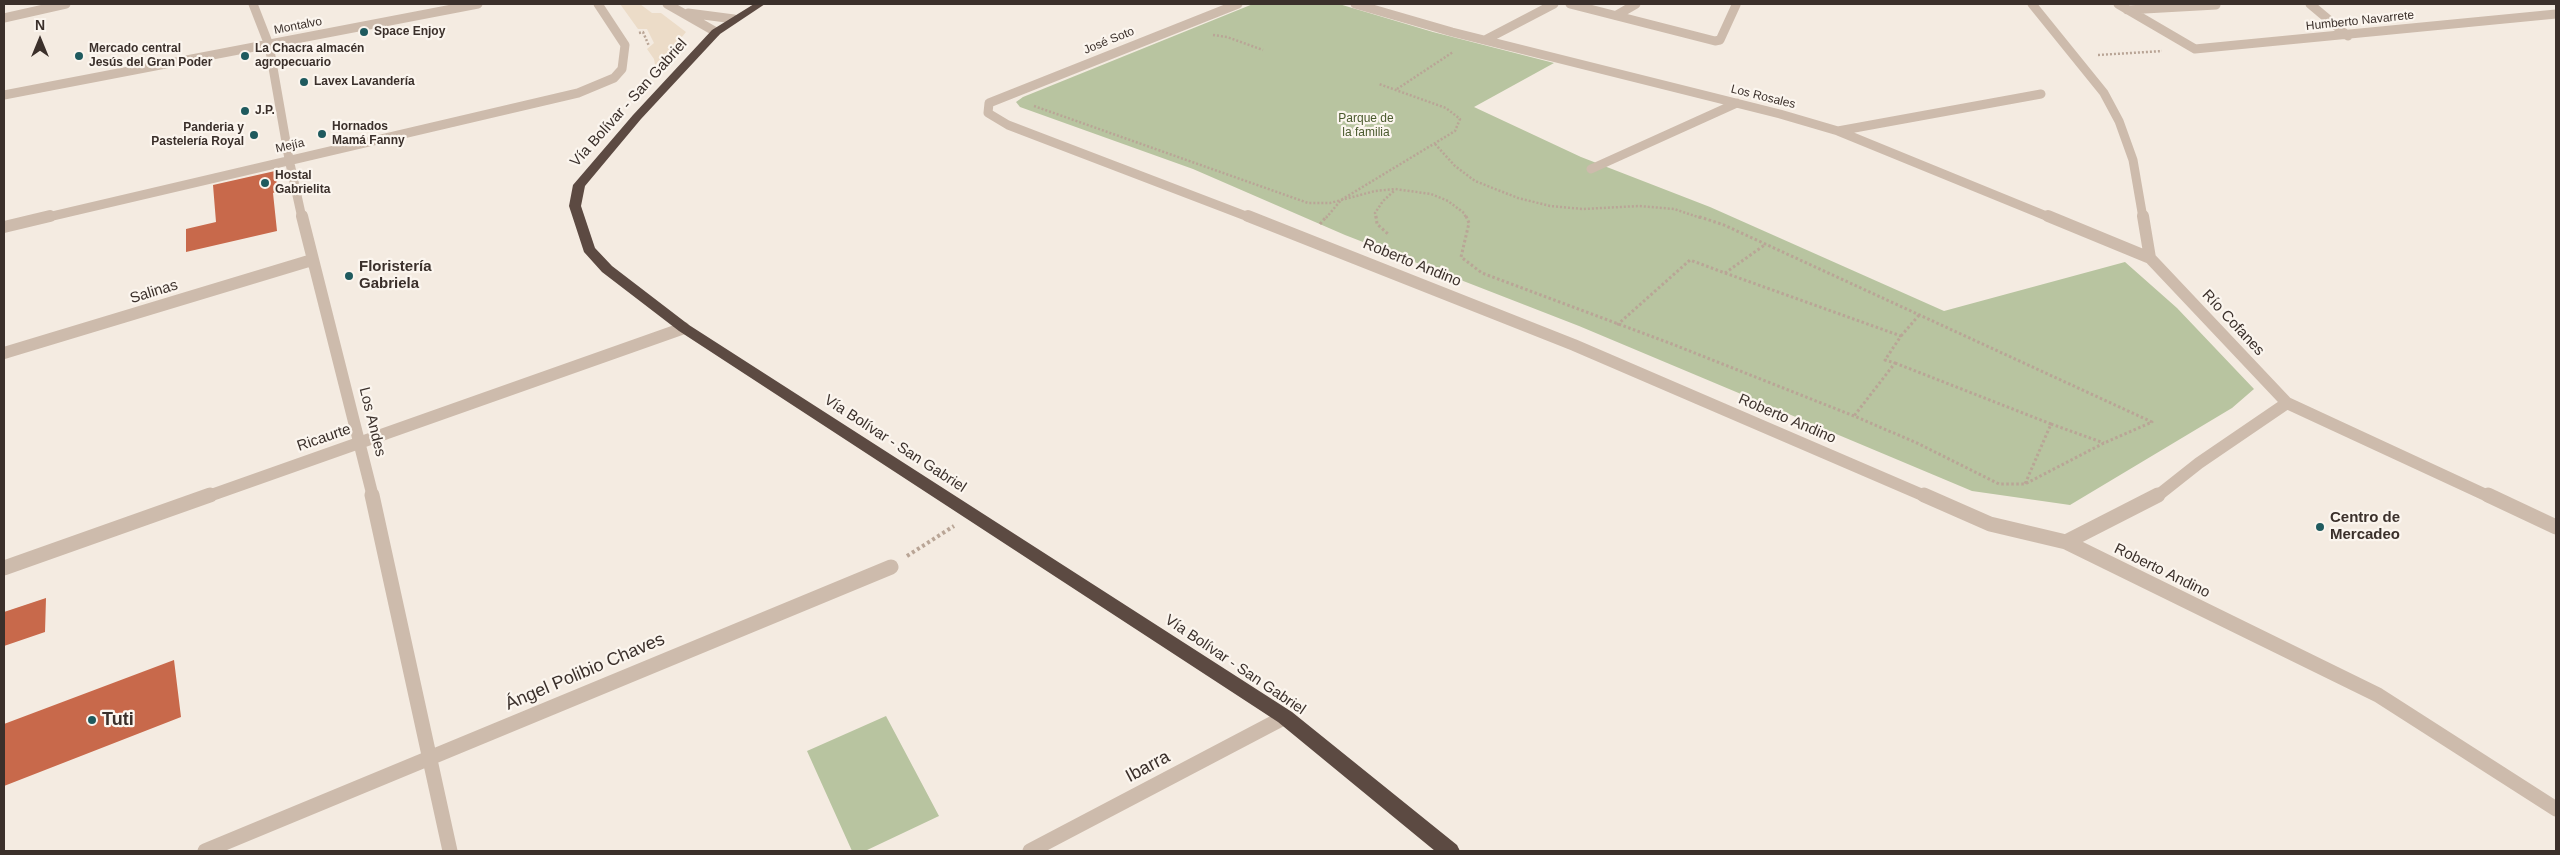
<!DOCTYPE html>
<meta charset="utf-8">
<style>
body{margin:0}
#map{position:relative;width:2560px;height:855px;overflow:hidden;background:#f4ebe1;font-family:Helvetica,sans-serif}
canvas{display:block}
.frame{position:absolute;inset:0;border:5px solid #3b302b;pointer-events:none}
.north{position:absolute;left:15px;top:15px;width:50px;height:50px;-webkit-text-stroke:4px #fbf5ee;paint-order:stroke;rotate:0deg;font-size:14px;font-weight:700;line-height:20px;text-align:center;color:#3b302b}
.north::after{content:'';display:block;margin:auto;width:18px;height:22px;background:#3b302b;clip-path:polygon(50% 0,100% 100%,50% 72%,0 100%)}
</style>
<div id="map">
<canvas width="2560" height="855"></canvas>
<div class="frame"></div>
<div class="north">N</div>
</div>
<script>
const ctx = document.querySelector('canvas').getContext('2d');
ctx.lineJoin = 'round';
function fillPath(path, color) {
  ctx.fillStyle = color;
  ctx.fill(path, 'evenodd');
}
function toPath(rows) {
  const path = new Path2D();
  for (const r of rows) {
    path.moveTo(r[0], r[1]);
    for (let i = 2; i < r.length; i += 2) path.lineTo(r[i], r[i + 1]);
  }
  return path;
}
function strokePath(path, color, width, dash) {
  ctx.strokeStyle = color;
  ctx.lineWidth = width;
  ctx.lineCap = dash ? 'butt' : 'round';
  ctx.setLineDash(dash || []);
  ctx.stroke(path);
}
function drawText(font, color, halo, rows, align = 'center') {
  ctx.font = font + ' Helvetica,sans-serif';
  ctx.lineWidth = 4.5;
  ctx.setLineDash([]);
  ctx.textBaseline = 'middle';
  ctx.strokeStyle = halo;
  ctx.fillStyle = color;
  for (const [text, x, y, turn = 0] of rows) {
    ctx.save();
    ctx.translate(x, y);
    ctx.rotate((+turn || 0) * Math.PI / 180);
    ctx.textAlign = isNaN(turn) ? turn : align;
    if (halo) ctx.strokeText(text, 0, 0);
    ctx.fillText(text, 0, 0);
    ctx.restore();
  }
}
fillPath(toPath([
 [1253,4,1339,4,1433,32,1554,63,1474,107,1581,157,1710,207,1944,311,2125,262,2177,308,2254,389,2232,408,2070,505,1972,491,1579,326,1345,235,1193,169,1020,107,1016,102,1023,97],
 [886,716,939,816,865,851,852,851,807,751]
]), '#b8c4a0');
fillPath(toPath([
 [620,4,640,4,652,13,661,13,686,32,663,60,665,63,656,71,654,59,647,49,654,43,647,29,638,29]
]), '#ecdcc8');
fillPath(toPath([
 [275,171,278,191,273,193,277,231,186,252,186,229,216,222,213,185],
 [46,598,45,632,4,646,4,612],
 [174,660,181,717,4,786,4,724]
]), '#c8694b');
strokePath(toPath([
 [639,33,643,32,649,46],
 [1213,35,1227,37,1263,50],
 [2098,55,2162,51],
 [1397,89,1453,52],
 [1034,106,1308,203,1330,203,1375,191,1395,189,1431,194,1448,201,1464,213,1466,218],
 [1435,144,1455,166,1475,181,1518,198,1550,206,1583,209,1639,206,1674,209,1701,218],
 [1326,218,1341,200,1455,131,1460,119,1446,108,1379,84],
 [1376,218,1375,213,1383,201,1395,190]
]), '#b9a596', 2.5, [2, 2]);
strokePath(toPath([
 [1376,216,1377,224,1388,234],
 [1466,216,1469,223,1461,257,1482,273,1672,344,1854,416,1917,443,1999,484,2025,484,2104,443,2152,422,1724,225,1697,216],
 [1320,224,1327,216],
 [1725,273,1901,336,1885,360,1895,363,1854,416],
 [1617,325,1690,260,1725,273,1766,244],
 [1901,336,1920,314],
 [1895,363,2051,424,2025,484],
 [2051,424,2104,443]
]), '#b9a596', 3, [2.5, 2.5]);
strokePath(toPath([
 [907,556,954,526]
]), '#b9a596', 4, [3, 3]);
strokePath(toPath([
 [253,4,269,45,289,159,302,218],
 [667,4,716,32],
 [1238,4,989,103,988,113,1008,125,1251,218],
 [1355,4,1452,32,1780,114,1838,131,2051,218],
 [1570,4,1715,41,1720,40,1736,5],
 [2032,4,2104,93,2119,121,2133,160,2143,218],
 [2118,4,2195,49,2556,14],
 [2310,4,2348,36],
 [2127,10,2216,5],
 [688,13,734,19],
 [1617,15,1636,4],
 [4,18,66,4],
 [1485,40,1554,4],
 [4,95,478,4],
 [1838,131,2041,94],
 [1591,169,1737,103],
 [44,218,578,93,614,78,622,69,625,45,598,4]
]), '#cdbbac', 9);
strokePath(toPath([
 [302,216,373,497],
 [1248,216,1574,345,1927,497],
 [2048,216,2150,258],
 [2143,216,2150,258,2287,403,2490,497],
 [4,227,50,216],
 [4,353,312,260],
 [206,497,684,328],
 [2156,497,2199,463,2287,403]
]), '#cdbbac', 12);
strokePath(toPath([
 [372,495,450,851],
 [1924,495,1990,524,2066,542,2378,695,2556,809],
 [2488,495,2556,527],
 [2066,542,2158,495],
 [4,568,210,495],
 [205,851,891,567],
 [1030,851,1285,717]
]), '#cdbbac', 15);
fillPath(toPath([
 [754,4,765,4,720,34,641,119,585,186,581,206,595,248,612,266,689,325,1292,712,1457,845,1460,851,1435,851,1278,722,679,331,602,272,584,252,569,206,573,185,633,115,712,30,754,4]
]), '#5c4a42');
for (const [x, y, r, color] of [
 [364,32,5,"#1f5a5e"],
 [79,56,5,"#1f5a5e"],
 [245,56,5,"#1f5a5e"],
 [304,82,5,"#1f5a5e"],
 [245,111,5,"#1f5a5e"],
 [322,134,5,"#1f5a5e"],
 [254,135,5,"#1f5a5e"],
 [265,183,5,"#1f5a5e"],
 [349,276,5,"#1f5a5e"],
 [2320,527,5,"#1f5a5e"],
 [92,720,5,"#1f5a5e"]
]) {
  const dot = new Path2D();
  dot.arc(x, y, r, 0, 2 * Math.PI);
  ctx.fillStyle = color;
  ctx.fill(dot);
  strokePath(dot, '#fbf5ee', 2);
}
drawText('12px', '#3b302b', '#fbf5ee', [
 ["Humberto Navarrete",2360,21,-6],
 ["Montalvo",298,26,-11],
 ["José Soto",1109,41,-22],
 ["Los Rosales",1763,97,14],
 ["Mejía",290,146,-13]
]);
drawText('bold 12px', '#3b302b', '#fbf5ee', [
 ["Space Enjoy",374,32],
 ["Mercado central",89,49],
 ["Jesús del Gran Poder",89,63],
 ["La Chacra almacén",255,49],
 ["agropecuario",255,63],
 ["Lavex Lavandería",314,82],
 ["J.P.",255,111],
 ["Hornados",332,127],
 ["Mamá Fanny",332,141],
 ["Panderia y",244,128,"right"],
 ["Pastelería Royal",244,142,"right"],
 ["Hostal",275,176],
 ["Gabrielita",275,190]
], 'left');
drawText('12px', '#4a5a2e', '#fbf5ee', [
 ["Parque de",1366,119],
 ["la familia",1366,133]
]);
drawText('15px', '#3b302b', '#fbf5ee', [
 ["Vía Bolívar - San Gabriel",629,103,-48],
 ["Roberto Andino",1412,263,22],
 ["Salinas",154,292,-17],
 ["Río Cofanes",2233,323,47],
 ["Roberto Andino",1787,419,23],
 ["Los Andes",372,422,76],
 ["Ricaurte",324,438,-19],
 ["Vía Bolívar - San Gabriel",895,444,33],
 ["Roberto Andino",2162,571,26],
 ["Vía Bolívar - San Gabriel",1235,665,34]
]);
drawText('bold 15px', '#3b302b', '#fbf5ee', [
 ["Floristería",359,267],
 ["Gabriela",359,284],
 ["Centro de",2330,518],
 ["Mercadeo",2330,535]
], 'left');
drawText('18px', '#3b302b', '#fbf5ee', [
 ["Ángel Polibio Chaves",585,672,-23],
 ["Ibarra",1148,767,-28]
]);
drawText('bold 18px', '#3b302b', '#fbf5ee', [
 ["Tuti",102,720]
], 'left');
</script>
